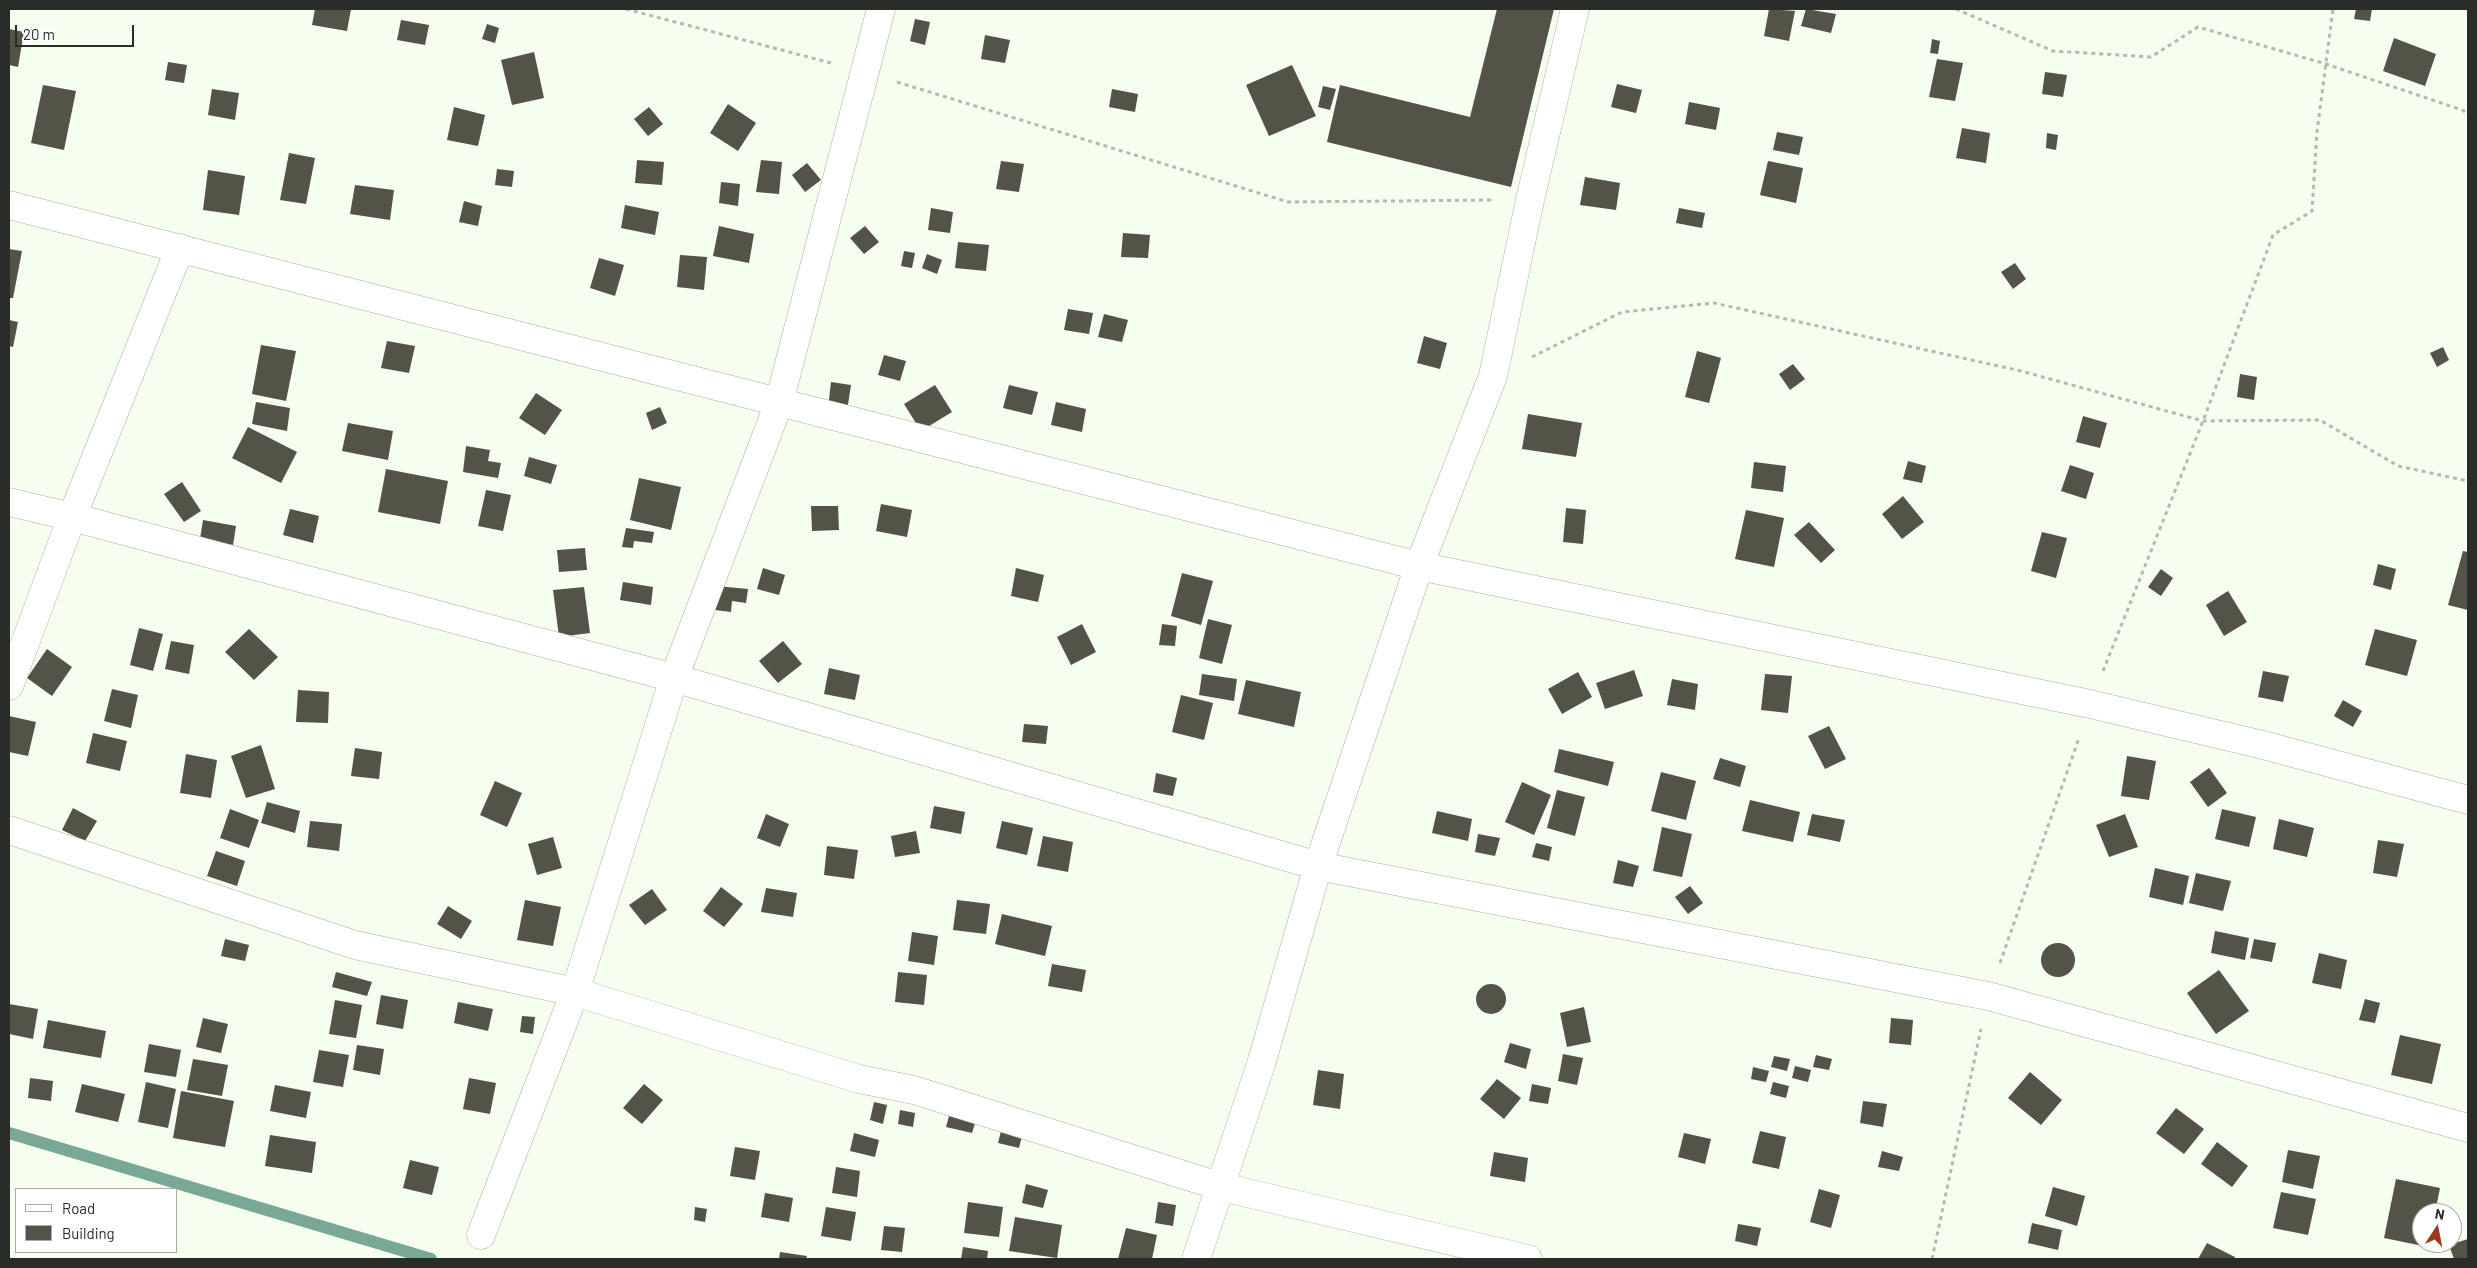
<!DOCTYPE html>
<style>
body{margin:0}
#map{position:relative;width:2477px;height:1268px;overflow:hidden;background:#f6feef;font-family:Barlow,sans-serif}
canvas{display:block}
.frame{position:absolute;inset:0;border:10px solid #292c27;pointer-events:none}
.legend{position:absolute;left:15px;top:1188px;width:162px;height:65px;box-sizing:border-box;background:#fff;border:1px solid #a9aba9;margin:0;padding:6px 9px;list-style:none;font-size:15px;color:#292c27}
.legend li{display:flex;align-items:center;gap:10px;height:25px}
.legend b{width:25px;border:1px solid #a9aba9}
.north{position:absolute;left:2412px;top:1203px;width:50px;height:50px;box-sizing:border-box;background:#fff;border:1px solid #a9aba9;border-radius:50%;rotate:11deg;font-size:14px;font-weight:700;line-height:20px;text-align:center;color:#292c27}
.north::after{content:'';display:block;margin:auto;width:18px;height:22px;background:#9f371a;clip-path:polygon(50% 0,100% 100%,50% 72%,0 100%)}
.scale{position:absolute;left:15px;top:25px;width:119px;height:22px;box-sizing:border-box;border:2px solid #292c27;border-top:0;padding-left:6px;font-size:15px;line-height:18px;white-space:nowrap;color:#292c27;-webkit-text-stroke:4px #fff;paint-order:stroke}
</style>
<div id="map">
<canvas width="2477" height="1268"></canvas>
<div class="frame"></div>
<ul class="legend">
<li><b style="height:6px;background:#fff"></b>Road</li>
<li><b style="height:14px;background:#535447"></b>Building</li>
</ul>
<div class="north">N</div>
<div class="scale">20 m</div>
</div>
<script>
const ctx = document.querySelector('canvas').getContext('2d');
ctx.lineJoin = 'round';
function toPath(rows) {
  const path = new Path2D();
  for (const r of rows) {
    if (r.length === 3) {
      path.moveTo(r[0] + r[2], r[1]);
      path.arc(r[0], r[1], r[2], 0, 2 * Math.PI);
      continue;
    }
    path.moveTo(r[0], r[1]);
    for (let i = 2; i < r.length; i += 2) path.lineTo(r[i], r[i + 1]);
  }
  return path;
}
function strokePath(path, color, width, dash) {
  ctx.strokeStyle = color;
  ctx.lineWidth = width;
  ctx.lineCap = dash ? 'butt' : 'round';
  ctx.setLineDash(dash || []);
  ctx.stroke(path);
}
function fillPath(path, color) {
  ctx.fillStyle = color;
  ctx.fill(path, 'evenodd');
}
strokePath(toPath([
 [9,1133,431,1259]
]), '#79a995', 12);
fillPath(toPath([
 [315,9,351,9,347,31,312,25],
 [1497,9,1554,9,1511,187,1327,142,1340,85,1470,117],
 [1769,9,1795,11,1789,41,1764,36],
 [1806,9,1836,14,1831,33,1801,26],
 [2356,9,2372,9,2370,21,2354,19],
 [915,19,930,22,925,45,910,41],
 [401,20,429,25,425,45,397,40],
 [487,24,499,28,495,43,482,39],
 [9,29,24,32,18,67,9,65],
 [985,35,1010,40,1005,63,981,59],
 [2394,38,2436,54,2425,86,2383,71],
 [1932,39,1940,41,1938,54,1930,53],
 [534,52,544,98,512,105,501,60],
 [1937,59,1963,63,1955,101,1929,97],
 [168,62,187,65,184,83,165,80],
 [1292,65,1316,116,1269,136,1246,85],
 [2045,72,2067,75,2063,97,2042,94],
 [1617,84,1642,90,1636,113,1611,107],
 [43,85,76,91,64,150,31,143],
 [1323,86,1336,89,1330,110,1318,107],
 [212,89,239,93,235,120,208,115],
 [1112,89,1138,94,1135,112,1109,107],
 [1689,102,1720,108,1716,130,1685,124],
 [728,104,756,123,738,151,710,133],
 [454,107,485,115,478,146,447,140],
 [649,107,663,124,648,136,634,119],
 [1962,128,1990,133,1986,163,1956,158],
 [1777,132,1803,137,1799,155,1773,150],
 [2047,133,2058,135,2056,150,2046,148],
 [289,153,315,158,306,204,280,200],
 [637,160,664,162,662,185,635,183],
 [761,160,782,162,779,194,756,192],
 [1001,161,1024,164,1019,192,996,189],
 [1768,161,1803,168,1796,203,1760,195],
 [807,163,821,180,805,192,792,175],
 [497,169,514,171,512,187,495,185],
 [208,170,245,176,239,215,203,210],
 [1585,177,1620,183,1616,210,1580,205],
 [721,182,740,184,738,206,719,203],
 [355,185,394,190,390,220,350,214],
 [464,201,482,206,478,226,459,222],
 [625,205,659,212,655,235,621,228],
 [931,208,953,212,950,233,928,230],
 [1679,208,1705,213,1702,228,1676,223],
 [719,226,754,234,749,263,713,256],
 [865,226,879,242,864,254,850,238],
 [1123,233,1150,235,1148,258,1121,257],
 [958,242,989,245,986,271,955,268],
 [9,249,22,251,13,298,9,298],
 [904,251,915,253,912,268,901,266],
 [927,254,942,260,937,274,922,268],
 [680,255,707,257,704,290,677,287],
 [599,258,624,265,615,296,590,288],
 [2015,263,2026,279,2013,289,2001,272],
 [1068,309,1093,313,1089,334,1064,330],
 [1104,314,1128,320,1122,342,1098,337],
 [9,320,18,322,13,347,9,346],
 [1424,336,1447,343,1440,369,1417,363],
 [387,341,415,346,409,373,381,368],
 [261,345,296,351,286,401,252,394],
 [2443,347,2449,360,2437,367,2430,353],
 [1697,351,1721,358,1709,403,1685,397],
 [884,355,906,361,900,381,878,375],
 [1793,364,1805,379,1790,390,1779,374],
 [2240,374,2257,377,2254,400,2237,397],
 [831,382,851,385,847,411,828,408],
 [935,385,952,412,921,431,904,404],
 [1009,385,1038,392,1032,415,1003,408],
 [536,393,562,410,545,435,519,418],
 [256,402,290,408,287,431,252,424],
 [1056,402,1086,409,1082,432,1051,425],
 [660,407,667,423,652,430,646,413],
 [1528,414,1582,423,1576,457,1522,449],
 [2083,416,2107,423,2100,448,2076,442],
 [348,423,393,431,388,460,342,451],
 [248,427,297,452,281,483,232,458],
 [466,446,490,450,488,461,501,463,498,478,463,472],
 [529,457,557,465,551,484,524,476],
 [1908,461,1926,466,1922,483,1903,479],
 [1754,462,1786,466,1783,492,1751,488],
 [2070,465,2094,473,2086,499,2061,491],
 [386,469,448,481,440,524,378,512],
 [639,478,681,487,671,530,630,520],
 [182,482,201,511,184,522,164,494],
 [486,490,511,495,503,531,478,526],
 [1903,496,1924,522,1902,539,1882,514],
 [881,504,912,510,907,537,876,531],
 [811,506,838,506,839,530,812,531],
 [1566,508,1586,510,1583,544,1563,542],
 [290,509,319,516,313,543,283,535],
 [1746,510,1784,518,1774,567,1735,559],
 [203,520,236,526,233,545,200,539],
 [1809,522,1835,550,1821,563,1794,535],
 [626,528,654,532,652,543,634,541,633,548,622,547],
 [2042,532,2067,538,2056,578,2031,571],
 [585,548,587,570,559,572,557,550],
 [2463,551,2468,552,2468,610,2448,605],
 [2378,564,2396,569,2391,590,2373,585],
 [763,568,785,575,779,595,757,589],
 [1016,568,1044,575,1038,602,1011,596],
 [2161,569,2173,578,2161,596,2148,587],
 [1182,573,1213,581,1201,625,1171,616],
 [623,582,653,587,651,605,620,600],
 [717,586,748,589,746,603,732,601,731,612,715,610],
 [584,587,590,633,559,637,553,590],
 [2228,591,2247,622,2224,636,2206,605],
 [1208,619,1232,625,1222,664,1199,658],
 [1082,624,1096,652,1071,665,1057,637],
 [1162,624,1177,626,1175,646,1159,645],
 [139,628,163,634,153,671,130,665],
 [249,629,278,657,254,680,225,652],
 [2375,629,2417,640,2407,676,2365,665],
 [171,641,194,645,189,674,165,669],
 [783,641,802,664,778,683,759,661],
 [47,649,72,667,52,696,27,678],
 [829,668,860,675,855,700,824,694],
 [1634,670,1643,696,1605,709,1596,683],
 [2263,671,2289,676,2283,702,2258,697],
 [1578,672,1592,697,1562,714,1548,689],
 [1202,674,1237,679,1234,701,1199,695],
 [1765,674,1792,676,1788,713,1761,710],
 [1672,679,1698,684,1695,710,1667,705],
 [1246,680,1301,692,1294,727,1238,714],
 [112,689,138,695,131,728,104,721],
 [298,690,329,692,328,723,296,722],
 [1181,695,1213,703,1204,740,1172,732],
 [2343,700,2362,711,2353,727,2334,716],
 [9,716,36,722,28,756,9,752],
 [1024,724,1048,726,1046,744,1022,742],
 [1829,726,1846,759,1825,769,1808,736],
 [93,733,127,741,120,771,86,763],
 [261,745,275,789,246,798,231,756],
 [355,748,382,752,379,779,351,776],
 [1559,749,1614,762,1608,786,1554,772],
 [186,754,217,760,211,798,180,793],
 [2127,756,2156,761,2149,800,2121,796],
 [1720,758,1746,766,1740,787,1713,779],
 [2209,768,2227,793,2208,807,2190,782],
 [1661,772,1696,781,1686,820,1651,811],
 [1156,773,1177,778,1173,796,1153,792],
 [495,781,522,793,507,827,480,815],
 [1522,782,1551,795,1534,835,1505,822],
 [1557,790,1585,797,1575,836,1547,828],
 [1750,800,1800,812,1793,842,1742,831],
 [267,802,300,811,295,833,261,823],
 [934,806,965,812,961,834,930,828],
 [73,808,97,821,85,841,62,830],
 [230,809,259,820,249,848,220,838],
 [2222,809,2256,817,2249,847,2215,839],
 [1437,811,1472,819,1468,841,1432,833],
 [766,814,789,824,780,847,757,838],
 [1812,814,1845,820,1840,842,1807,835],
 [2125,814,2138,847,2109,857,2096,825],
 [2279,819,2314,828,2307,857,2273,849],
 [310,821,342,824,339,851,307,847],
 [1002,821,1033,828,1027,855,996,848],
 [1662,827,1692,834,1682,877,1653,871],
 [916,831,920,853,895,857,891,836],
 [1478,834,1500,838,1495,856,1475,852],
 [1043,836,1073,842,1068,872,1037,866],
 [553,837,562,868,537,875,528,844],
 [2378,840,2404,844,2397,877,2373,873],
 [1536,843,1552,847,1549,861,1532,857],
 [827,846,858,850,854,879,824,875],
 [216,851,245,861,237,886,207,876],
 [1618,860,1639,866,1633,887,1613,883],
 [2155,868,2189,876,2183,905,2149,897],
 [2196,873,2231,881,2223,911,2189,903],
 [1690,886,1703,903,1688,914,1675,897],
 [721,887,743,904,724,927,703,911],
 [766,888,797,893,793,917,761,912],
 [652,889,667,910,645,925,629,905],
 [525,900,561,907,553,946,517,940],
 [957,900,990,904,986,934,953,930],
 [448,906,472,921,461,939,437,924],
 [1002,914,1052,926,1045,956,995,944],
 [2215,931,2249,938,2245,960,2211,953],
 [912,932,938,936,934,965,908,961],
 [225,939,249,945,245,961,221,956],
 [2254,939,2276,943,2272,962,2250,958],
 [2058,960,17],
 [2319,953,2347,960,2341,989,2312,983],
 [1052,964,1086,970,1082,992,1048,986],
 [2219,970,2249,1011,2216,1034,2187,993],
 [336,972,372,982,367,996,332,987],
 [898,972,927,975,924,1005,895,1002],
 [1491,999,15],
 [381,995,408,1000,403,1029,376,1024],
 [2365,999,2380,1003,2375,1023,2359,1020],
 [335,1000,362,1005,356,1038,329,1034],
 [458,1002,493,1009,488,1031,454,1023],
 [9,1004,38,1009,33,1039,9,1034],
 [1584,1007,1591,1042,1567,1047,1560,1013],
 [522,1016,535,1017,533,1034,520,1032],
 [203,1018,228,1024,221,1053,196,1047],
 [1891,1018,1913,1020,1911,1045,1889,1043],
 [48,1020,106,1031,101,1058,43,1048],
 [2400,1035,2441,1044,2432,1084,2391,1075],
 [1510,1043,1531,1049,1526,1069,1504,1062],
 [149,1044,181,1050,176,1077,144,1072],
 [357,1045,384,1049,380,1075,353,1070],
 [319,1050,349,1055,343,1087,313,1082],
 [1563,1054,1583,1058,1577,1085,1558,1081],
 [1816,1055,1832,1059,1829,1070,1813,1067],
 [1774,1056,1790,1059,1787,1071,1771,1067],
 [193,1059,228,1065,222,1096,187,1090],
 [1795,1066,1811,1070,1808,1082,1792,1078],
 [1753,1067,1769,1071,1766,1082,1751,1079],
 [1318,1070,1344,1074,1340,1109,1313,1105],
 [2030,1072,2062,1100,2041,1125,2008,1098],
 [30,1078,53,1081,51,1101,28,1098],
 [469,1078,496,1083,490,1114,463,1109],
 [1497,1079,1521,1098,1504,1119,1480,1099],
 [146,1082,176,1089,168,1128,138,1122],
 [1773,1082,1789,1086,1786,1098,1770,1094],
 [82,1084,125,1094,118,1122,75,1112],
 [644,1084,663,1100,642,1124,623,1108],
 [1532,1084,1551,1088,1548,1104,1529,1101],
 [275,1085,311,1092,306,1118,270,1111],
 [181,1091,234,1101,225,1147,173,1138],
 [1863,1101,1887,1104,1883,1127,1860,1123],
 [874,1102,887,1105,883,1124,870,1120],
 [2176,1108,2204,1129,2184,1154,2156,1133],
 [900,1110,915,1113,913,1127,898,1124],
 [949,1116,975,1123,972,1133,946,1127],
 [1001,1131,1022,1136,1019,1148,998,1143],
 [1760,1131,1786,1137,1779,1169,1752,1163],
 [854,1133,879,1140,875,1157,850,1151],
 [1684,1133,1711,1139,1705,1164,1678,1157],
 [270,1135,316,1142,312,1173,265,1166],
 [2217,1142,2248,1166,2232,1187,2201,1164],
 [735,1147,760,1151,755,1180,730,1176],
 [2288,1150,2320,1156,2313,1189,2282,1182],
 [1882,1151,1903,1157,1899,1171,1878,1167],
 [1494,1152,1528,1158,1525,1182,1490,1176],
 [410,1160,439,1167,432,1195,403,1188],
 [836,1167,860,1171,857,1197,832,1193],
 [2396,1179,2440,1188,2435,1213,2422,1213,2422,1243,2428,1243,2428,1247,2384,1238],
 [1026,1184,1048,1190,1043,1208,1022,1203],
 [2053,1187,2085,1196,2077,1226,2045,1216],
 [1819,1189,1840,1195,1831,1228,1810,1222],
 [2281,1192,2316,1199,2308,1235,2273,1228],
 [765,1193,793,1198,789,1222,761,1217],
 [968,1202,1003,1207,999,1237,964,1233],
 [1158,1202,1176,1205,1173,1226,1155,1223],
 [695,1207,707,1209,705,1222,694,1220],
 [826,1207,856,1212,851,1241,821,1236],
 [1015,1217,1062,1225,1057,1258,1009,1251],
 [2032,1223,2062,1230,2058,1250,2028,1243],
 [1738,1224,1761,1228,1757,1246,1735,1241],
 [884,1226,905,1228,902,1252,881,1250],
 [1126,1228,1157,1235,1152,1259,1118,1259],
 [2468,1239,2468,1259,2454,1259,2449,1245],
 [2207,1243,2235,1257,2234,1259,2198,1259],
 [963,1247,988,1251,987,1259,961,1259],
 [780,1252,807,1256,806,1259,779,1259]
]), '#535447');
const minor = toPath([
 [9,205,1419,566,2090,704,2263,745,2468,800],
 [9,502,72,517,674,678,1318,866,1988,996,2468,1128],
 [9,686,72,517,180,248],
 [9,830,355,945,575,992,859,1079,914,1090,1222,1187,1528,1259],
 [481,1235,575,992,674,678,779,403,881,9],
 [1196,1259,1262,1061,1318,866,1419,566,1493,376,1530,200,1575,9]
]);
strokePath(minor, '#a9b1a2', 29);
strokePath(toPath([
 [626,9,831,63],
 [1956,9,2053,51,2151,57,2198,27,2326,64,2462,110,2468,114],
 [897,82,1288,202,1495,200],
 [1532,357,1622,312,1714,303,2021,371,2203,421,2320,420,2398,466,2468,481],
 [2103,671,2203,421,2273,235,2312,211,2317,132,2333,9],
 [2000,963,2079,738],
 [1932,1259,1981,1029]
]), '#b4baae', 3, [4, 4]);
strokePath(minor, '#fff', 28);
</script>
